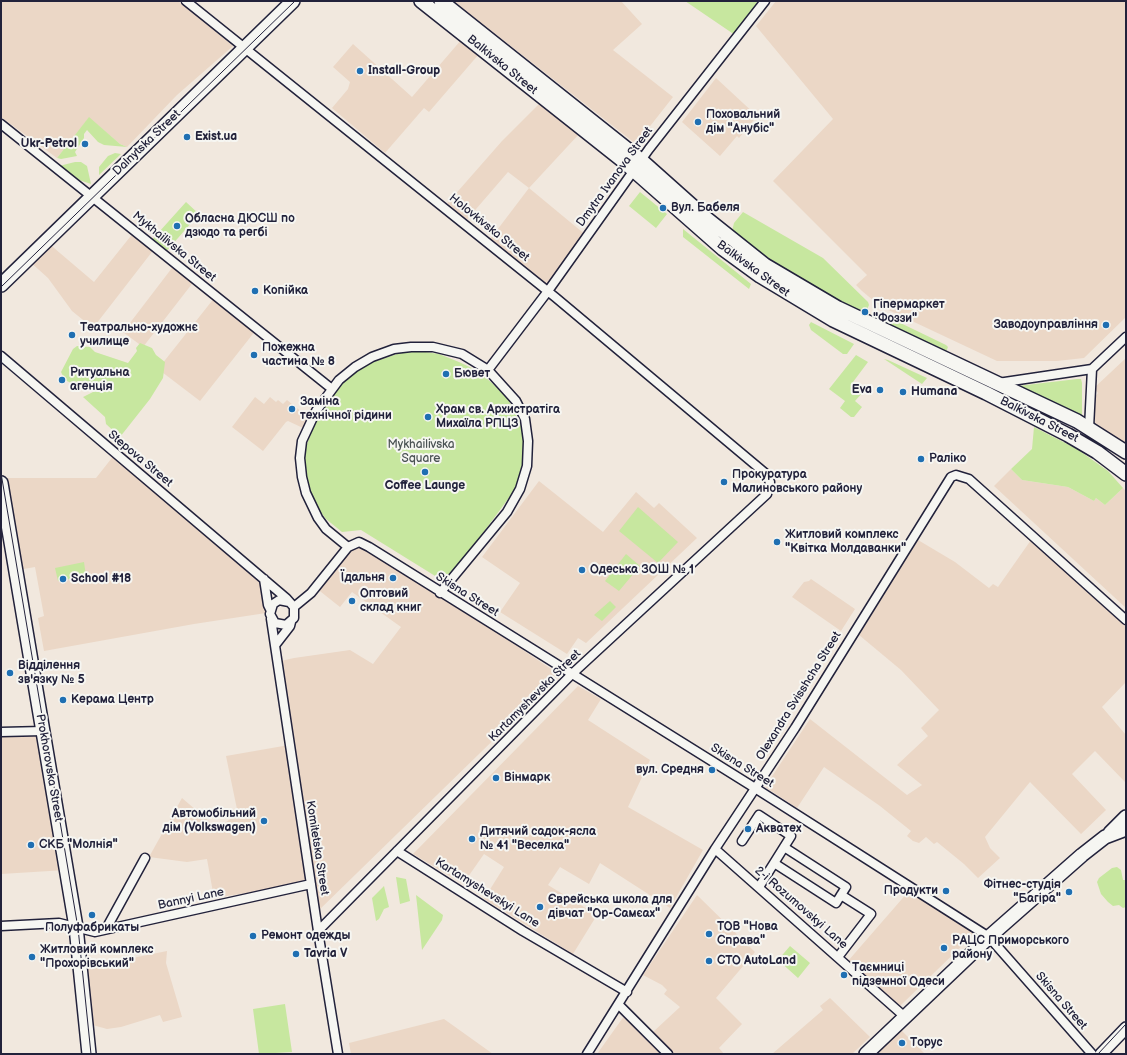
<!DOCTYPE html>
<meta charset="utf-8">
<style>
body{margin:0}
#map{position:relative;width:1127px;height:1055px;overflow:hidden;background:#f1e8de;font-family:"Balsamiq Sans",sans-serif}
canvas{display:block}
.frame{position:absolute;inset:0;border:2px solid #22223b;pointer-events:none}
</style>
<div id="map">
<canvas width="1127" height="1055"></canvas>
<div class="frame"></div>
</div>
<script>
const ctx = document.querySelector('canvas').getContext('2d');
ctx.lineJoin = 'round';
function fillPath(path, color) {
  ctx.fillStyle = color;
  ctx.fill(path, 'evenodd');
}
function toPath(rows) {
  const path = new Path2D();
  for (const r of rows) {
    path.moveTo(r[0], r[1]);
    for (let i = 2; i < r.length; i += 2) path.lineTo(r[i], r[i + 1]);
  }
  return path;
}
function strokePath(path, color, width, dash) {
  ctx.strokeStyle = color;
  ctx.lineWidth = width;
  ctx.lineCap = dash ? 'butt' : 'round';
  ctx.setLineDash(dash || []);
  ctx.stroke(path);
}
function drawText(font, color, halo, rows, align = 'center') {
  ctx.font = font + ' "Balsamiq Sans",sans-serif';
  ctx.lineWidth = 4;
  ctx.setLineDash([]);
  ctx.textBaseline = 'middle';
  ctx.strokeStyle = halo;
  ctx.fillStyle = color;
  for (const [text, x, y, turn = 0] of rows) {
    ctx.save();
    ctx.translate(x, y);
    ctx.rotate((+turn || 0) * Math.PI / 180);
    ctx.textAlign = isNaN(turn) ? turn : align;
    if (halo) ctx.strokeText(text, 0, 0);
    ctx.fillText(text, 0, 0);
    ctx.restore();
  }
}
fillPath(toPath([
 [1,1,178,1,233,46,177,95,127,147,120,144,89,118,57,158,1,117],
 [448,1,621,1,642,24,613,50,673,97,636,144,484,25],
 [776,1,1126,1,1126,317,1084,358,1057,361,997,361,880,306,862,291,856,285,867,275,773,181,833,119,756,26],
 [462,39,479,54,429,112,424,108,385,153,332,108,348,89,350,82,333,67,353,44,412,97],
 [716,78,757,116,739,138,737,136,720,156,682,122],
 [542,101,580,133,529,188,587,236,548,290,488,242,529,188,508,172,464,223,445,206,502,141],
 [134,232,155,248,93,328,72,311,48,278,28,260,47,242,94,282],
 [175,264,195,280,143,347,123,332],
 [215,297,256,330,200,401,158,369],
 [1126,358,1126,447,1095,423,1094,398,1098,393,1094,388],
 [255,397,264,404,270,397,276,402,278,400,283,404,287,400,308,417,303,428,288,421,286,422,263,451,232,427],
 [115,454,260,577,266,613,194,624,44,651,38,618,44,616,35,567,18,570,3,478,96,478],
 [1011,469,1022,480,1068,487,1094,501,1096,498,1105,505,1123,488,1126,491,1126,608,994,486],
 [539,481,603,532,636,492,654,508,659,503,697,538,586,643,578,638,567,654,500,612,520,583,482,557],
 [918,540,955,562,989,588,993,584,998,587,1031,540,1126,626,1126,682,1102,707,1126,735,1126,783,1095,751,1072,774,1106,810,1081,834,1030,782,985,837,990,848,1000,858,978,878,964,864,937,842,934,844,926,837,919,843,913,841,907,836,911,831,880,806,824,767,797,808,765,787,810,719,907,795,922,785,897,765,928,736,921,728,939,710,901,670,859,635],
 [359,543,379,553,560,675,316,913,281,661,294,658,350,650,373,664,401,627,352,592,340,607,316,588,348,548],
 [811,579,855,609,841,631,792,597,804,582,809,581],
 [578,686,601,699,588,720,650,760,628,807,703,850,670,908,600,863,589,884,560,867,548,885,597,915,573,954,484,899,504,867,484,854,463,884,413,854],
 [41,732,66,870,1,874,1,733],
 [289,745,310,883,214,898,207,859,187,862,149,857,182,798,217,828,238,814,226,756],
 [908,892,973,928,972,936,900,1006,848,961],
 [697,895,755,952,716,998,742,1024,719,1048,724,1054,674,1054,653,1032,680,1007,664,994,667,990,662,985,643,975],
 [167,951,166,963,182,1017,163,1022,160,1015,121,1027,107,1029,89,1024,83,968],
 [830,998,870,1037,852,1054,772,1054,823,1010,820,1006],
 [627,1012,666,1054,597,1054],
 [444,1019,493,1054,351,1054,349,1043],
 [897,1026,925,1054,873,1054]
]), '#ebd7c6');
fillPath(toPath([
 [685,1,755,1,759,4,735,35],
 [89,117,120,144,127,147,104,145,98,142,87,130,84,134,84,138,75,152,77,156,61,159,57,158],
 [115,153,121,154,99,175,99,167,108,156],
 [75,162,81,162,87,166,91,184,79,180,59,166],
 [640,192,667,214,656,228,629,206],
 [186,202,199,214,164,254,150,242],
 [743,212,823,258,868,302,869,305,866,312,863,313,807,283,767,257,732,231,734,223],
 [683,229,751,284,749,289,683,237],
 [886,316,946,345,948,347,946,352,881,321,883,317],
 [811,322,854,344,847,354,843,354,811,330,809,325],
 [140,343,152,348,156,355,165,362,163,378,150,399,120,437,106,424,105,417,83,397,93,392,95,386,88,384,79,386,75,385,65,380,61,372,73,349,77,346,90,347,95,352,128,363,137,351,136,348],
 [419,351,439,354,459,362,478,371,493,384,508,399,522,427,527,450,522,480,452,575,440,579,361,530,342,532,326,519,316,506,308,486,304,466,306,447,314,425,322,406,337,388,351,375,365,365,400,353],
 [856,355,868,362,853,382,864,391,855,401,862,407,854,417,851,417,840,408,845,401,829,389],
 [884,359,888,360,927,378,922,384],
 [1077,379,1081,379,1082,383,1082,419,1018,386],
 [1034,427,1077,449,1108,471,1123,488,1105,505,1096,498,1094,501,1068,487,1022,480,1011,469,1032,449],
 [638,507,678,542,658,563,619,531],
 [626,554,640,566,619,591,605,581],
 [84,562,86,576,58,581,55,568],
 [610,601,616,607,602,621,594,615],
 [1117,867,1121,870,1123,880,1126,880,1126,907,1123,908,1119,905,1113,906,1108,902,1101,894,1097,882,1099,878,1112,868],
 [396,877,406,879,410,901,400,904],
 [384,886,389,907,384,909,379,919,376,921,372,898],
 [416,895,443,915,442,920,422,950],
 [790,946,810,963,798,978,778,960],
 [285,1004,292,1052,259,1054,253,1009]
]), '#c7e79f');
const street = toPath([
 [186,1,555,297,765,473,770,482,767,494,572,674,318,931],
 [1,124,332,389],
 [1,356,286,598,294,607,294,618,286,625,275,623,270,614,273,604,279,600,289,602],
 [1092,369,1126,337],
 [488,370,548,291,649,149,765,1],
 [998,383,1092,369],
 [1089,428,1092,369],
 [348,547,326,529,318,518,306,493,302,477,300,458,302,441,316,411,339,380,355,367,372,357,394,349,411,347,433,347,462,354,488,370,516,401,525,419,528,441,527,466,520,489,507,512,440,593],
 [264,579,268,605,270,609],
 [294,607,311,593,348,547,359,542,369,547,755,788,989,937,1092,1054],
 [271,619,318,931,338,1054],
 [276,644,290,626,291,622],
 [1,732,43,731],
 [742,841,759,815,791,836,759,887],
 [715,849,905,1017],
 [397,851,523,931,627,992],
 [774,863,836,903,846,887,784,847],
 [1,926,59,923,95,932,311,884],
 [106,929,145,858],
 [838,957,871,914,841,895],
 [619,1005,668,1054],
 [587,1054,715,849,795,728,951,477,956,475,969,479,1126,620]
]);
const secondary = toPath([
 [1101,1054,1126,1028]
]);
const primary = toPath([
 [421,1,623,161,723,249,760,276,833,320,986,393,1068,435,1097,452,1126,474],
 [441,1,641,160,706,218,765,265,838,308,1077,421,1126,452],
 [1,285,293,1],
 [1,483,76,927,89,1054],
 [1110,833,1126,817],
 [866,1054,989,937,1082,855,1105,837,1126,829]
]);
strokePath(street, '#22223b', 11);
strokePath(secondary, '#22223b', 14);
strokePath(primary, '#22223b', 16);
strokePath(street, '#f6f6f2', 8);
strokePath(secondary, '#f6f6f2', 11);
strokePath(primary, '#f6f6f2', 13);
strokePath(toPath([
 [1,287,295,1],
 [1,473,78,928,91,1054],
 [1098,1054,1126,1024]
]), '#22223b', 1);
for (const [x, y, r, color] of [
 [360,71,4,"#1f6fb2"],
 [698,122,4,"#1f6fb2"],
 [187,137,4,"#1f6fb2"],
 [85,144,4,"#1f6fb2"],
 [663,208,4,"#1f6fb2"],
 [177,226,4,"#1f6fb2"],
 [255,291,4,"#1f6fb2"],
 [865,312,4,"#1f6fb2"],
 [1106,325,4,"#1f6fb2"],
 [72,335,4,"#1f6fb2"],
 [254,355,4,"#1f6fb2"],
 [446,374,4,"#1f6fb2"],
 [62,380,4,"#1f6fb2"],
 [880,390,4,"#1f6fb2"],
 [903,392,4,"#1f6fb2"],
 [292,409,4,"#1f6fb2"],
 [428,417,4,"#1f6fb2"],
 [921,459,4,"#1f6fb2"],
 [425,472,4,"#1f6fb2"],
 [724,482,4,"#1f6fb2"],
 [777,542,4,"#1f6fb2"],
 [582,570,4,"#1f6fb2"],
 [393,578,4,"#1f6fb2"],
 [63,579,4,"#1f6fb2"],
 [352,601,4,"#1f6fb2"],
 [10,673,4,"#1f6fb2"],
 [63,700,4,"#1f6fb2"],
 [712,770,4,"#1f6fb2"],
 [496,778,4,"#1f6fb2"],
 [264,821,4,"#1f6fb2"],
 [748,829,4,"#1f6fb2"],
 [472,839,4,"#1f6fb2"],
 [31,845,4,"#1f6fb2"],
 [946,891,4,"#1f6fb2"],
 [1069,892,4,"#1f6fb2"],
 [540,907,4,"#1f6fb2"],
 [92,915,4,"#1f6fb2"],
 [709,934,4,"#1f6fb2"],
 [253,936,4,"#1f6fb2"],
 [944,948,4,"#1f6fb2"],
 [296,954,4,"#1f6fb2"],
 [32,957,4,"#1f6fb2"],
 [709,961,4,"#1f6fb2"],
 [844,975,4,"#1f6fb2"],
 [902,1043,4,"#1f6fb2"]
]) {
  const dot = new Path2D();
  dot.arc(x, y, r, 0, 2 * Math.PI);
  ctx.fillStyle = color;
  ctx.fill(dot);
  strokePath(dot, '#f6f6f2', 1.5);
}
drawText('12px', '#22223b', '#f6f6f2', [
 ["Balkivska Street",502,65,39],
 ["Dalnytska Street",147,143,-44],
 ["Dmytra Ivanova Street",615,177,-54],
 ["Holovkivska Street",489,228,39],
 ["Mykhailivska Street",174,247,39],
 ["Balkivska Street",753,269,36],
 ["Balkivska Street",1039,420,27],
 ["Stepova Street",140,459,40],
 ["Skisna Street",467,595,32],
 ["Kartamyshevska Street",535,696,-45],
 ["Olexandra Svisshcha Street",799,696,-58],
 ["Skisna Street",742,766,32],
 ["Prokhorovska Street",49,768,80],
 ["Komitetska Street",317,848,81],
 ["Kartamyshevskyi Lane",487,893,32],
 ["Bannyi Lane",191,899,-12],
 ["2-i Rozumovskyi Lane",801,908,41],
 ["Skisna Street",1061,1001,49]
]);
drawText('bold 12px', '#22223b', '#f6f6f2', [
 ["Install-Group",368,71],
 ["Поховальний",706,115],
 ["дім \"Анубіс\"",706,129],
 ["Exist.ua",195,137],
 ["Ukr-Petrol",77,144,"right"],
 ["Вул. Бабеля",671,208],
 ["Обласна ДЮСШ по",185,219],
 ["дзюдо та регбі",185,233],
 ["Копійка",263,291],
 ["Гіпермаркет",873,305],
 ["\"Фоззи\"",873,319],
 ["Заводоуправління",1098,325,"right"],
 ["Театрально-художнє",80,328],
 ["училище",80,342],
 ["Пожежна",262,348],
 ["частина № 8",262,362],
 ["Ритуальна",70,373],
 ["агенція",70,387],
 ["Бювет",454,374],
 ["Eva",872,390,"right"],
 ["Humana",911,392],
 ["Заміна",300,402],
 ["технічної рідини",300,416],
 ["Храм св. Архистратіга",436,410],
 ["Михаїла РПЦЗ",436,424],
 ["Раліко",929,459],
 ["Прокуратура",732,475],
 ["Малиновського району",732,489],
 ["Coffee Launge",425,486,"center"],
 ["Житловий комплекс",785,535],
 ["\"Квітка Молдаванки\"",785,549],
 ["Одеська ЗОШ № 1",590,570],
 ["Їдальня",385,578,"right"],
 ["School #18",71,579],
 ["Оптовий",360,594],
 ["склад книг",360,608],
 ["Відділення",18,666],
 ["зв'язку № 5",18,680],
 ["Керама Центр",71,700],
 ["вул. Средня",704,770,"right"],
 ["Вінмарк",504,778],
 ["Автомобільний",256,814,"right"],
 ["дім (Volkswagen)",256,828,"right"],
 ["Акватех",756,829],
 ["Дитячий садок-ясла",480,832],
 ["№ 41 \"Веселка\"",480,846],
 ["СКБ \"Молнія\"",39,845],
 ["Фітнес-студія",1061,885,"right"],
 ["\"Багіра\"",1061,899,"right"],
 ["Продукти",938,891,"right"],
 ["Єврейська школа для",548,900],
 ["дівчат \"Ор-Самєах\"",548,914],
 ["ТОВ \"Нова",717,927],
 ["Справа\"",717,941],
 ["Полуфабрикаты",92,928,"center"],
 ["Ремонт одежды",261,936],
 ["РАЦС Приморського",952,941],
 ["району",952,955],
 ["Житловий комплекс",40,950],
 ["\"Прохорівський\"",40,964],
 ["Tavria V",304,954],
 ["СТО AutoLand",717,961],
 ["Таємниці",852,968],
 ["підземної Одеси",852,982],
 ["Торус",910,1043]
], 'left');
drawText('12px', '#4b5354', '#f6f6f2', [
 ["Mykhailivska",421,445],
 ["Square",421,459]
]);
</script>
